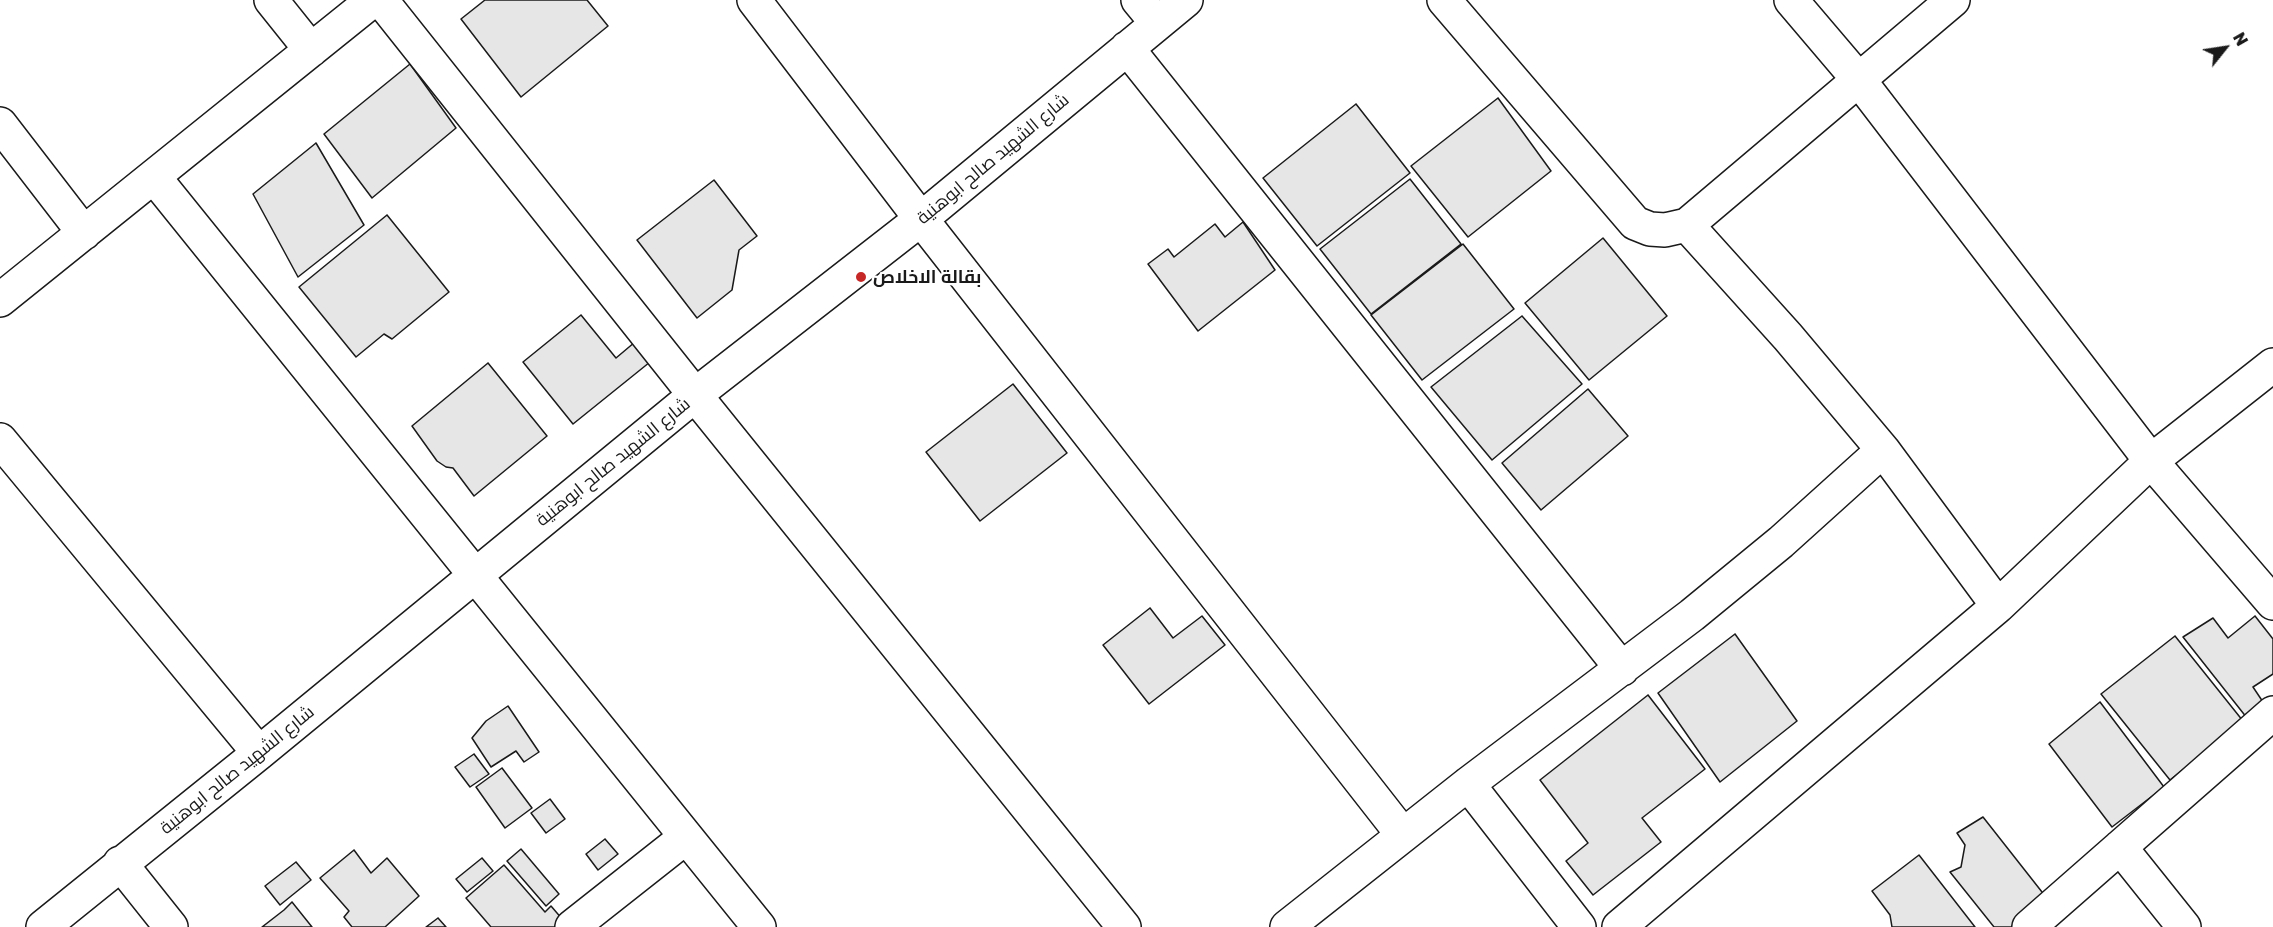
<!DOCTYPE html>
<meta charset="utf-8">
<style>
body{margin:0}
#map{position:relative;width:2273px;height:927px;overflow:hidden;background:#fff;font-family:"Golos Text",sans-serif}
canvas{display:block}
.north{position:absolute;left:2195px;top:18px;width:60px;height:60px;-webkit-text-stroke:4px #fff;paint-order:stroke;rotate:60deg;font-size:16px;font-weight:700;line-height:24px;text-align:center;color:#1a1a1a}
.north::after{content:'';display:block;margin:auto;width:21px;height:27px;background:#1a1a1a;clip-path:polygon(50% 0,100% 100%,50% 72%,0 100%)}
</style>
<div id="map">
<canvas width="2273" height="927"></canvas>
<div class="north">N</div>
</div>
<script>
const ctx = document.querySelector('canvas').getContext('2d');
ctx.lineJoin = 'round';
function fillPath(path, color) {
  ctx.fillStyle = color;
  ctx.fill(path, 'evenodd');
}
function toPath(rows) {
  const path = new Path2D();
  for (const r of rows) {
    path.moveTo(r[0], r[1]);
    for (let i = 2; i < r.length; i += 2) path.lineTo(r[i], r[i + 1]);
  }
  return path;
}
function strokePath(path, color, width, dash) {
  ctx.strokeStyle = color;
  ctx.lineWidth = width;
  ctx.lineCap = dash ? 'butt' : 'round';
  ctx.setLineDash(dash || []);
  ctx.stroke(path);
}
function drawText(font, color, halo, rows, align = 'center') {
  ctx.font = font + ' "Golos Text",Cairo,sans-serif';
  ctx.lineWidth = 4.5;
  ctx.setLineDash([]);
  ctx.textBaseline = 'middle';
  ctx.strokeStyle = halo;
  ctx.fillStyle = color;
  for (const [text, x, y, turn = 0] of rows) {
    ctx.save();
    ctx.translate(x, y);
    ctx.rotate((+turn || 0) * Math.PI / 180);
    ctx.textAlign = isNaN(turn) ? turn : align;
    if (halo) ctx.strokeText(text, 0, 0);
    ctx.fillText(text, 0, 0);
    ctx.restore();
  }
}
const building = toPath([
 [485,0,587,0,608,26,521,97,461,19,485,0],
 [410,64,456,128,372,198,324,134,410,64],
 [1498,98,1551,171,1468,237,1411,166,1498,98],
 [1356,104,1410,173,1317,246,1263,178,1356,104],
 [316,143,364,225,298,277,253,194,316,143],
 [1410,179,1461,244,1371,314,1320,249,1410,179],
 [714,180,757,236,739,250,732,290,697,318,637,240,714,180],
 [387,215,449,292,392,339,384,334,356,357,299,287,387,215],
 [1243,222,1275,270,1198,331,1148,264,1168,249,1174,257,1215,224,1225,237,1243,222],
 [1603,238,1667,316,1589,380,1525,303,1603,238],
 [1463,244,1514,309,1422,380,1371,315,1463,244],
 [581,315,616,358,635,342,650,362,573,424,523,362,581,315],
 [1522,316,1582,384,1492,460,1431,387,1522,316],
 [488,363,547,436,474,496,453,468,446,467,437,461,412,426,488,363],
 [1013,384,1067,453,980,521,926,452,1013,384],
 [1588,389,1628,436,1541,510,1502,463,1588,389],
 [1150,608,1173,638,1202,616,1225,645,1149,704,1103,645,1150,608],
 [2255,616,2273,639,2273,674,2253,687,2265,705,2247,718,2183,637,2213,618,2228,638,2255,616],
 [1735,634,1797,721,1720,782,1658,693,1735,634],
 [2175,636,2243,721,2170,780,2101,694,2175,636],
 [1648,695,1705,769,1642,818,1661,842,1593,895,1566,861,1588,843,1540,780,1648,695],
 [2100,702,2164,787,2112,827,2049,744,2100,702],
 [508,706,539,752,524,762,516,751,491,767,472,738,486,721,508,706],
 [474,754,489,774,470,787,455,767,474,754],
 [502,768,532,808,505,828,476,787,502,768],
 [550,799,565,819,546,833,531,813,550,799],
 [1983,817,2053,906,2027,927,1994,927,1950,872,1961,867,1965,845,1957,833,1983,817],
 [605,839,618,854,598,870,586,854,605,839],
 [521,849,559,894,546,906,507,861,521,849],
 [354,850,371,873,387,858,419,896,385,927,352,927,344,917,349,911,320,878,354,850],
 [1919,855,1975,927,1892,927,1890,915,1872,891,1919,855],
 [482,858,493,871,467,892,456,879,482,858],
 [296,862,311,880,280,905,265,886,296,862],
 [504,865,545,912,551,906,569,927,491,927,466,898,504,865],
 [292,902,312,927,262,927,284,910,292,902],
 [438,918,446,927,426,927,438,918]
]);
fillPath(building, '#e6e6e6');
strokePath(building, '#1a1a1a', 1.5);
const minor = toPath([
 [271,0,311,50],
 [381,0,695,395,1124,927],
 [754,0,921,219,1403,835],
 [1138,0,1157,23],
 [1444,0,1635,223,1650,229,1665,230,1687,225,1953,0],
 [1791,0,1859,80,2151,461,2273,603],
 [1127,48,1622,669],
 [0,124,84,233],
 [154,177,759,927],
 [1687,225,1788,337,1883,450,1998,606],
 [0,300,373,0],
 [0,440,259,753],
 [1468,784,1579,927],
 [2120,847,2184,927],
 [120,863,171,927],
 [43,927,259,753,695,395,921,219,1186,0],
 [572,927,686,837],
 [1287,927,1468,784,1692,615,1781,542,1883,450],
 [1619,927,1998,606,2151,461,2273,365],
 [2029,927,2273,713]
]);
strokePath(minor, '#1a1a1a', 36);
strokePath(minor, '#fff', 33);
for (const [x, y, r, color] of [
 [861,277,6,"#c62828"]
]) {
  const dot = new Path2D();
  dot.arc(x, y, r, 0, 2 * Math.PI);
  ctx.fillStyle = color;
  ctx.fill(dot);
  strokePath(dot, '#fff', 2);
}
drawText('18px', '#1a1a1a', '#fff', [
 ["شارع الشهيد صالح ابوهنية",993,159,-40],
 ["شارع الشهيد صالح ابوهنية",613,462,-39],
 ["شارع الشهيد صالح ابوهنية",237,770,-39]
]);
drawText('bold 18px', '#1a1a1a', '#fff', [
 ["بقالة الاخلاص",873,277]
], 'left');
</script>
